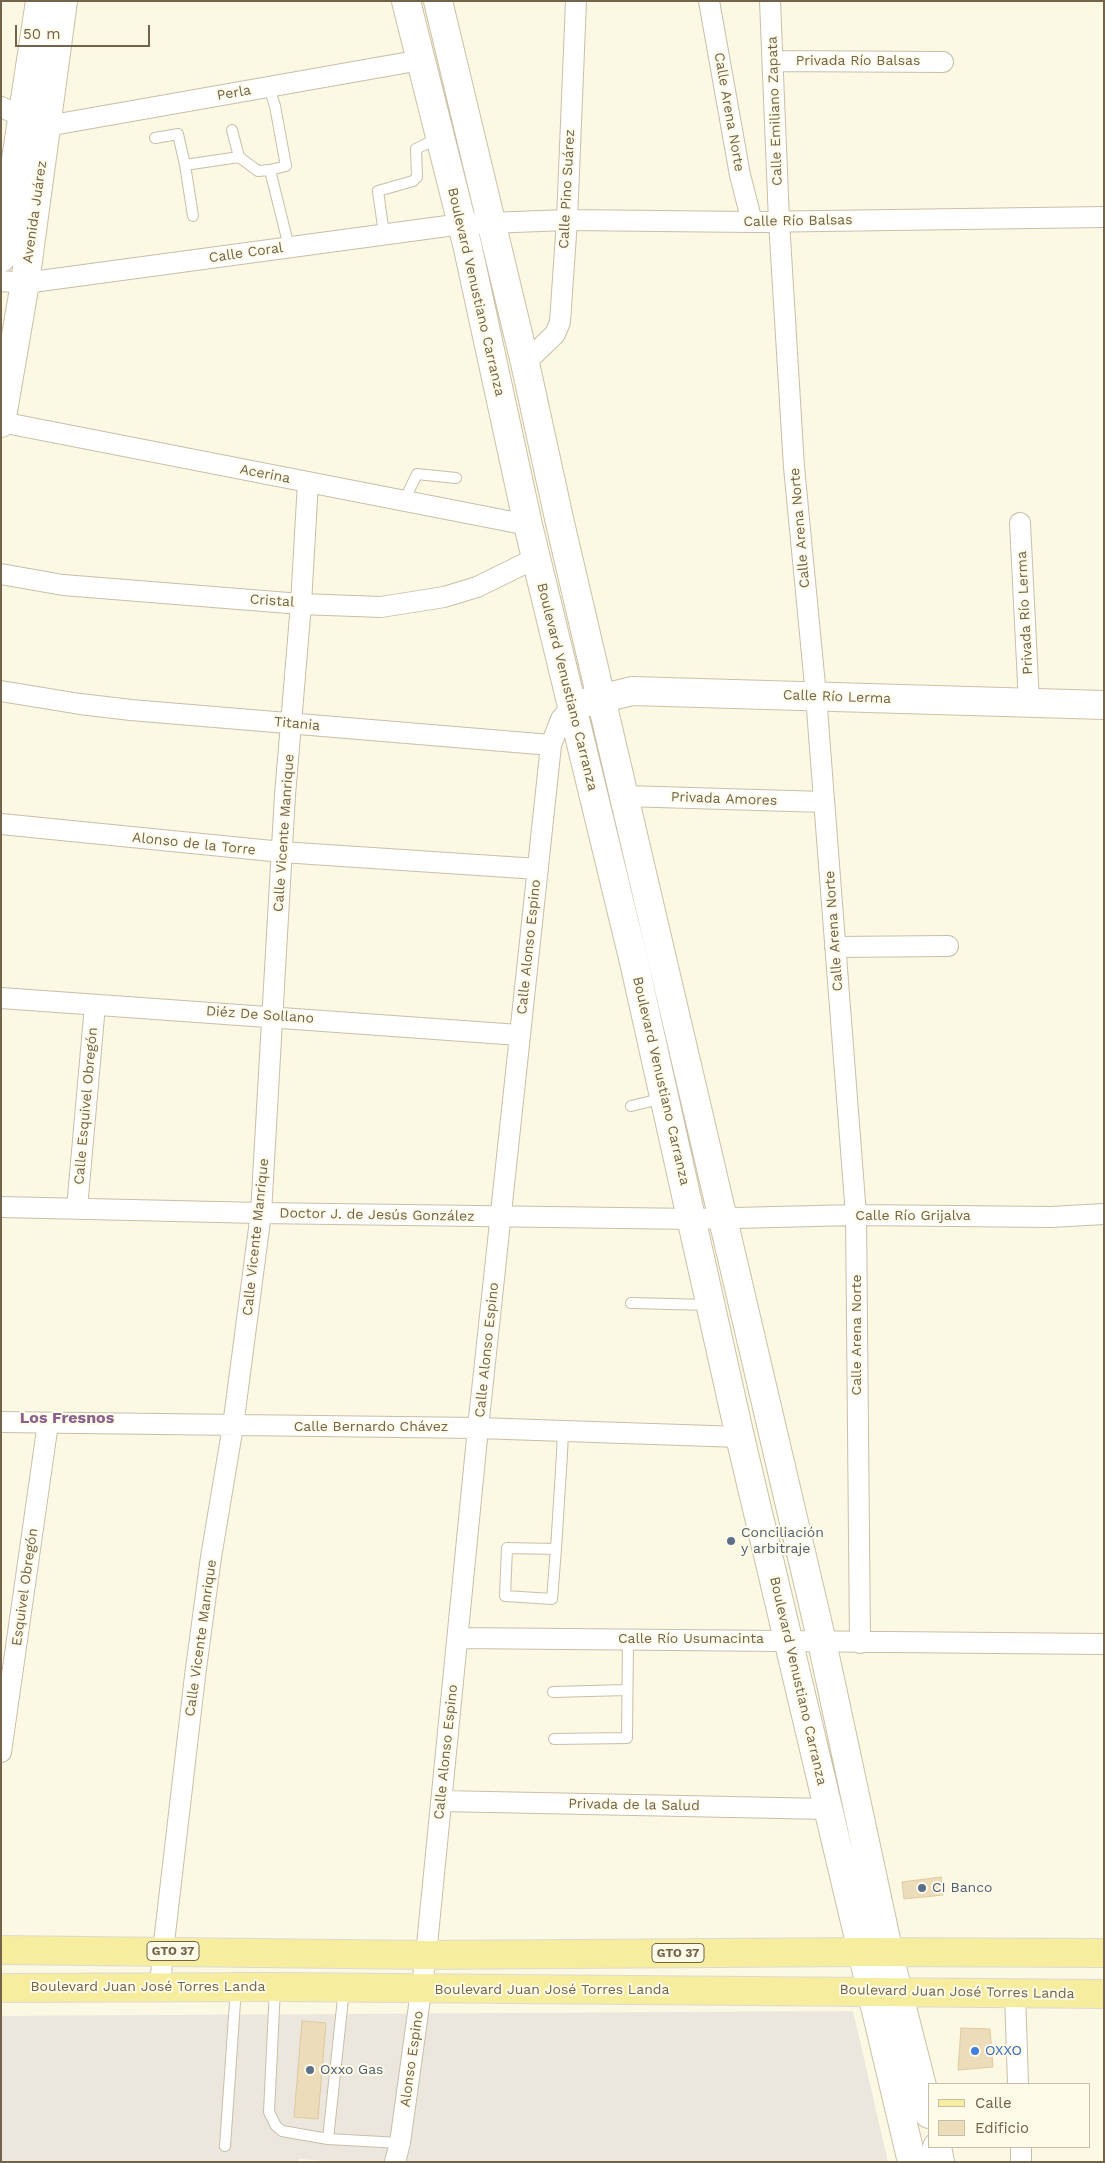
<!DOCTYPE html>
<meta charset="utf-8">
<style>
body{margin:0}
#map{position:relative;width:1105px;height:2163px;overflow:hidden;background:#fbf8e3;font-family:"Work Sans",sans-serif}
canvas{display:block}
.frame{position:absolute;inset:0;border:2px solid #72634a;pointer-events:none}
.legend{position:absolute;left:928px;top:2083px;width:162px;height:65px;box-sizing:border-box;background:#fefbe9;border:1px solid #c6bea9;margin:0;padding:6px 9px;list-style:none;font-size:15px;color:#72634a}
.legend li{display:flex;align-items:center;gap:10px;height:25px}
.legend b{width:25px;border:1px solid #c6bea9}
.scale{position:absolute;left:15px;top:25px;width:135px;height:22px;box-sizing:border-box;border:2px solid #72634a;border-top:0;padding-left:6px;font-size:15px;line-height:18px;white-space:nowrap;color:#72634a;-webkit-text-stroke:4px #fefbe9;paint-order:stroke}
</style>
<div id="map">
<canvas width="1105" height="2163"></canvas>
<div class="frame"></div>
<ul class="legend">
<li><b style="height:6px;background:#f7ed9e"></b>Calle</li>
<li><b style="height:14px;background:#ecdcba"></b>Edificio</li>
</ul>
<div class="scale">50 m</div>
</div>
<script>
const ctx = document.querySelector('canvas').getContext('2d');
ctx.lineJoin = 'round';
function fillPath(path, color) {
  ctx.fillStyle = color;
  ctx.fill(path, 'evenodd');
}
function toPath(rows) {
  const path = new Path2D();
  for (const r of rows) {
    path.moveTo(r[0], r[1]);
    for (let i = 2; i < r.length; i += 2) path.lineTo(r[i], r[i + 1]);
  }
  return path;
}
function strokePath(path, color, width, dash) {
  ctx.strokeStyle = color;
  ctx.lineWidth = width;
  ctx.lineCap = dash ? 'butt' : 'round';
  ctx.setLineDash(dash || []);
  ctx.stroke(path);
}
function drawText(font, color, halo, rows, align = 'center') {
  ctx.font = font + ' "Work Sans",sans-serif';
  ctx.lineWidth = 4;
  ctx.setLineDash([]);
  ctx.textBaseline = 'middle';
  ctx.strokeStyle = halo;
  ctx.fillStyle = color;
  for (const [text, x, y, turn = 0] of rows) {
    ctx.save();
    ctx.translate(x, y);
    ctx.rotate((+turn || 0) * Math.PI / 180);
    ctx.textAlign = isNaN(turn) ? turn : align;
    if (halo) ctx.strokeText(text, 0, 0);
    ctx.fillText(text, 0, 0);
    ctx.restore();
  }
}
fillPath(toPath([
 [853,2011,888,2162,337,2162,299,2159,298,2162,1,2162,1,2016]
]), '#ebe7de');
const building = toPath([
 [941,1877,943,1895,904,1899,902,1882,941,1877],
 [302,2021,326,2023,318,2119,294,2117,302,2021],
 [961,2028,990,2029,993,2067,958,2070,961,2028]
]);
fillPath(building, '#ecdcba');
strokePath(building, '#e1c99d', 1);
const lane = toPath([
 [269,87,275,106,286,166,270,170,289,247],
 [232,130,239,157],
 [155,138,178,134,185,165],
 [193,216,185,165,239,157,258,171,270,170],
 [384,234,378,191,413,181,417,177,416,149,438,138],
 [404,501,417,474,456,478],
 [631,1106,664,1098],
 [631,1303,710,1305],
 [556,1549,507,1548,505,1596,552,1599,556,1549,562,1454,563,1431],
 [553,1692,627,1690],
 [554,1739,627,1738,628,1639],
 [275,1988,269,2112,276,2126,282,2131,328,2139,400,2143],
 [328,2139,344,1989],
 [225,2146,236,1988]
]);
const street = toPath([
 [709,1,740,175,752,222],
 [770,1,779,221,794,467,816,696,856,1215,860,1643],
 [774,61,943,62],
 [1,107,24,117],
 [47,126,421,60],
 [1,281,25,283,462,224,567,220,752,222,1104,217],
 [525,363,555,334,560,322,567,220,576,1],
 [1,422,528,525],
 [1020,523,1029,703],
 [1,574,63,585,301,604,381,607,444,597,477,587,536,558],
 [1,691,80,704,131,710,551,745],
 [625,796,824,802],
 [1,824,282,852,538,869],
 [835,947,948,946],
 [1,998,519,1035],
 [1,1207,261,1213,693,1219,856,1215,1051,1217,1104,1214],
 [77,1208,95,1005],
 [1,1422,478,1428,740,1437],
 [458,1638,1104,1644],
 [1,1752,48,1423],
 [441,1801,827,1809],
 [160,1987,163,1951,195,1676,211,1557,233,1426,261,1213,285,795,301,604,308,482],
 [1015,1993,1018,2084],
 [1021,2147,1021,2162],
 [395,2162,400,2143,426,1955,478,1428,551,745,561,719,572,707]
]);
const secondary = toPath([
 [406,1,467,244,528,525,634,962,740,1437,912,2162],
 [438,1,525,363,560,523,822,1642,893,1972,929,2114],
 [1,258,40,1],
 [1,423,25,283,63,1],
 [584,703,632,691,1104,705],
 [937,2147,940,2162]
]);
const primary = toPath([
 [1,1950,426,1955,862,1952,1104,1953],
 [1,1988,275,1987,1104,1994]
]);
strokePath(lane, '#c9bfa8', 12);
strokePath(street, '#c9bfa8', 22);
strokePath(secondary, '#ccc1a6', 30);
strokePath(primary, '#dddad4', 30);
strokePath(lane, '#fff', 10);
strokePath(street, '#fff', 20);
strokePath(secondary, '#fff', 28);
strokePath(primary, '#f7ed9e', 28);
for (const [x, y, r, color] of [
 [731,1541,5,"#5c6f8a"],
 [922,1888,5,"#5c6f8a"],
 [975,2051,5,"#3f7fe0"],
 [310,2070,5,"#5c6f8a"]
]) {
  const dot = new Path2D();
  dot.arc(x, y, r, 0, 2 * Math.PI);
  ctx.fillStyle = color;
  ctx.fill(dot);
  strokePath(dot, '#fefbe9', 2);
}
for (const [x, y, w] of [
 [173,1951,52],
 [678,1953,52]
]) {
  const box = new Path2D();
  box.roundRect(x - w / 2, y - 9.5, w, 19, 4);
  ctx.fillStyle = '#fefbe9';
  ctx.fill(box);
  strokePath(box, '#72634a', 1);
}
drawText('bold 12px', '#72634a', null, [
 ["GTO 37",173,1951],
 ["GTO 37",678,1953]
]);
drawText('14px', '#72634a', '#fefbe9', [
 ["Privada Río Balsas",858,61],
 ["Perla",234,93,-10],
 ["Calle Emiliano Zapata",775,111,-92],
 ["Calle Arena Norte",729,112,80],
 ["Calle Pino Suárez",567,189,-87],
 ["Avenida Juárez",35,212,-82],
 ["Calle Río Balsas",798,221,-1],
 ["Calle Coral",246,253,-8],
 ["Boulevard Venustiano Carranza",476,292,77],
 ["Acerina",265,474,11],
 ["Calle Arena Norte",800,528,-95],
 ["Cristal",272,601,4],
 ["Privada Río Lerma",1025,613,-93],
 ["Boulevard Venustiano Carranza",567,687,76],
 ["Calle Río Lerma",837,697,2],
 ["Titania",297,724,5],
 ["Privada Amores",724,799,2],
 ["Calle Vicente Manrique",284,833,-86],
 ["Alonso de la Torre",194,844,6],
 ["Calle Arena Norte",834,931,-94],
 ["Calle Alonso Espino",529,947,-84],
 ["Diéz De Sollano",260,1015,4],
 ["Boulevard Venustiano Carranza",661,1081,77],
 ["Calle Esquivel Obregón",86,1106,-85],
 ["Doctor J. de Jesús González",377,1215,1],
 ["Calle Río Grijalva",913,1216],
 ["Calle Vicente Manrique",256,1237,-84],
 ["Calle Arena Norte",857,1335,-90],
 ["Calle Alonso Espino",487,1350,-84],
 ["Calle Bernardo Chávez",371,1427],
 ["Esquivel Obregón",25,1587,-82],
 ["Calle Vicente Manrique",201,1638,-82],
 ["Calle Río Usumacinta",691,1639],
 ["Boulevard Venustiano Carranza",798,1681,77],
 ["Calle Alonso Espino",446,1752,-84],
 ["Privada de la Salud",634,1805,1],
 ["Boulevard Juan José Torres Landa",148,1987],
 ["Boulevard Juan José Torres Landa",552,1990],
 ["Boulevard Juan José Torres Landa",957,1992,1],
 ["Alonso Espino",412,2059,-82]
]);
drawText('14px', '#4e5e75', '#fefbe9', [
 ["Conciliación",741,1533],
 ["y arbitraje",741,1549],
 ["CI Banco",932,1888],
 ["Oxxo Gas",320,2070]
], 'left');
drawText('14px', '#366cbe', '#fefbe9', [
 ["OXXO",985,2051]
], 'left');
drawText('bold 16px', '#8b628e', '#fefbe9', [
 ["Los Fresnos",67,1418]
]);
</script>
